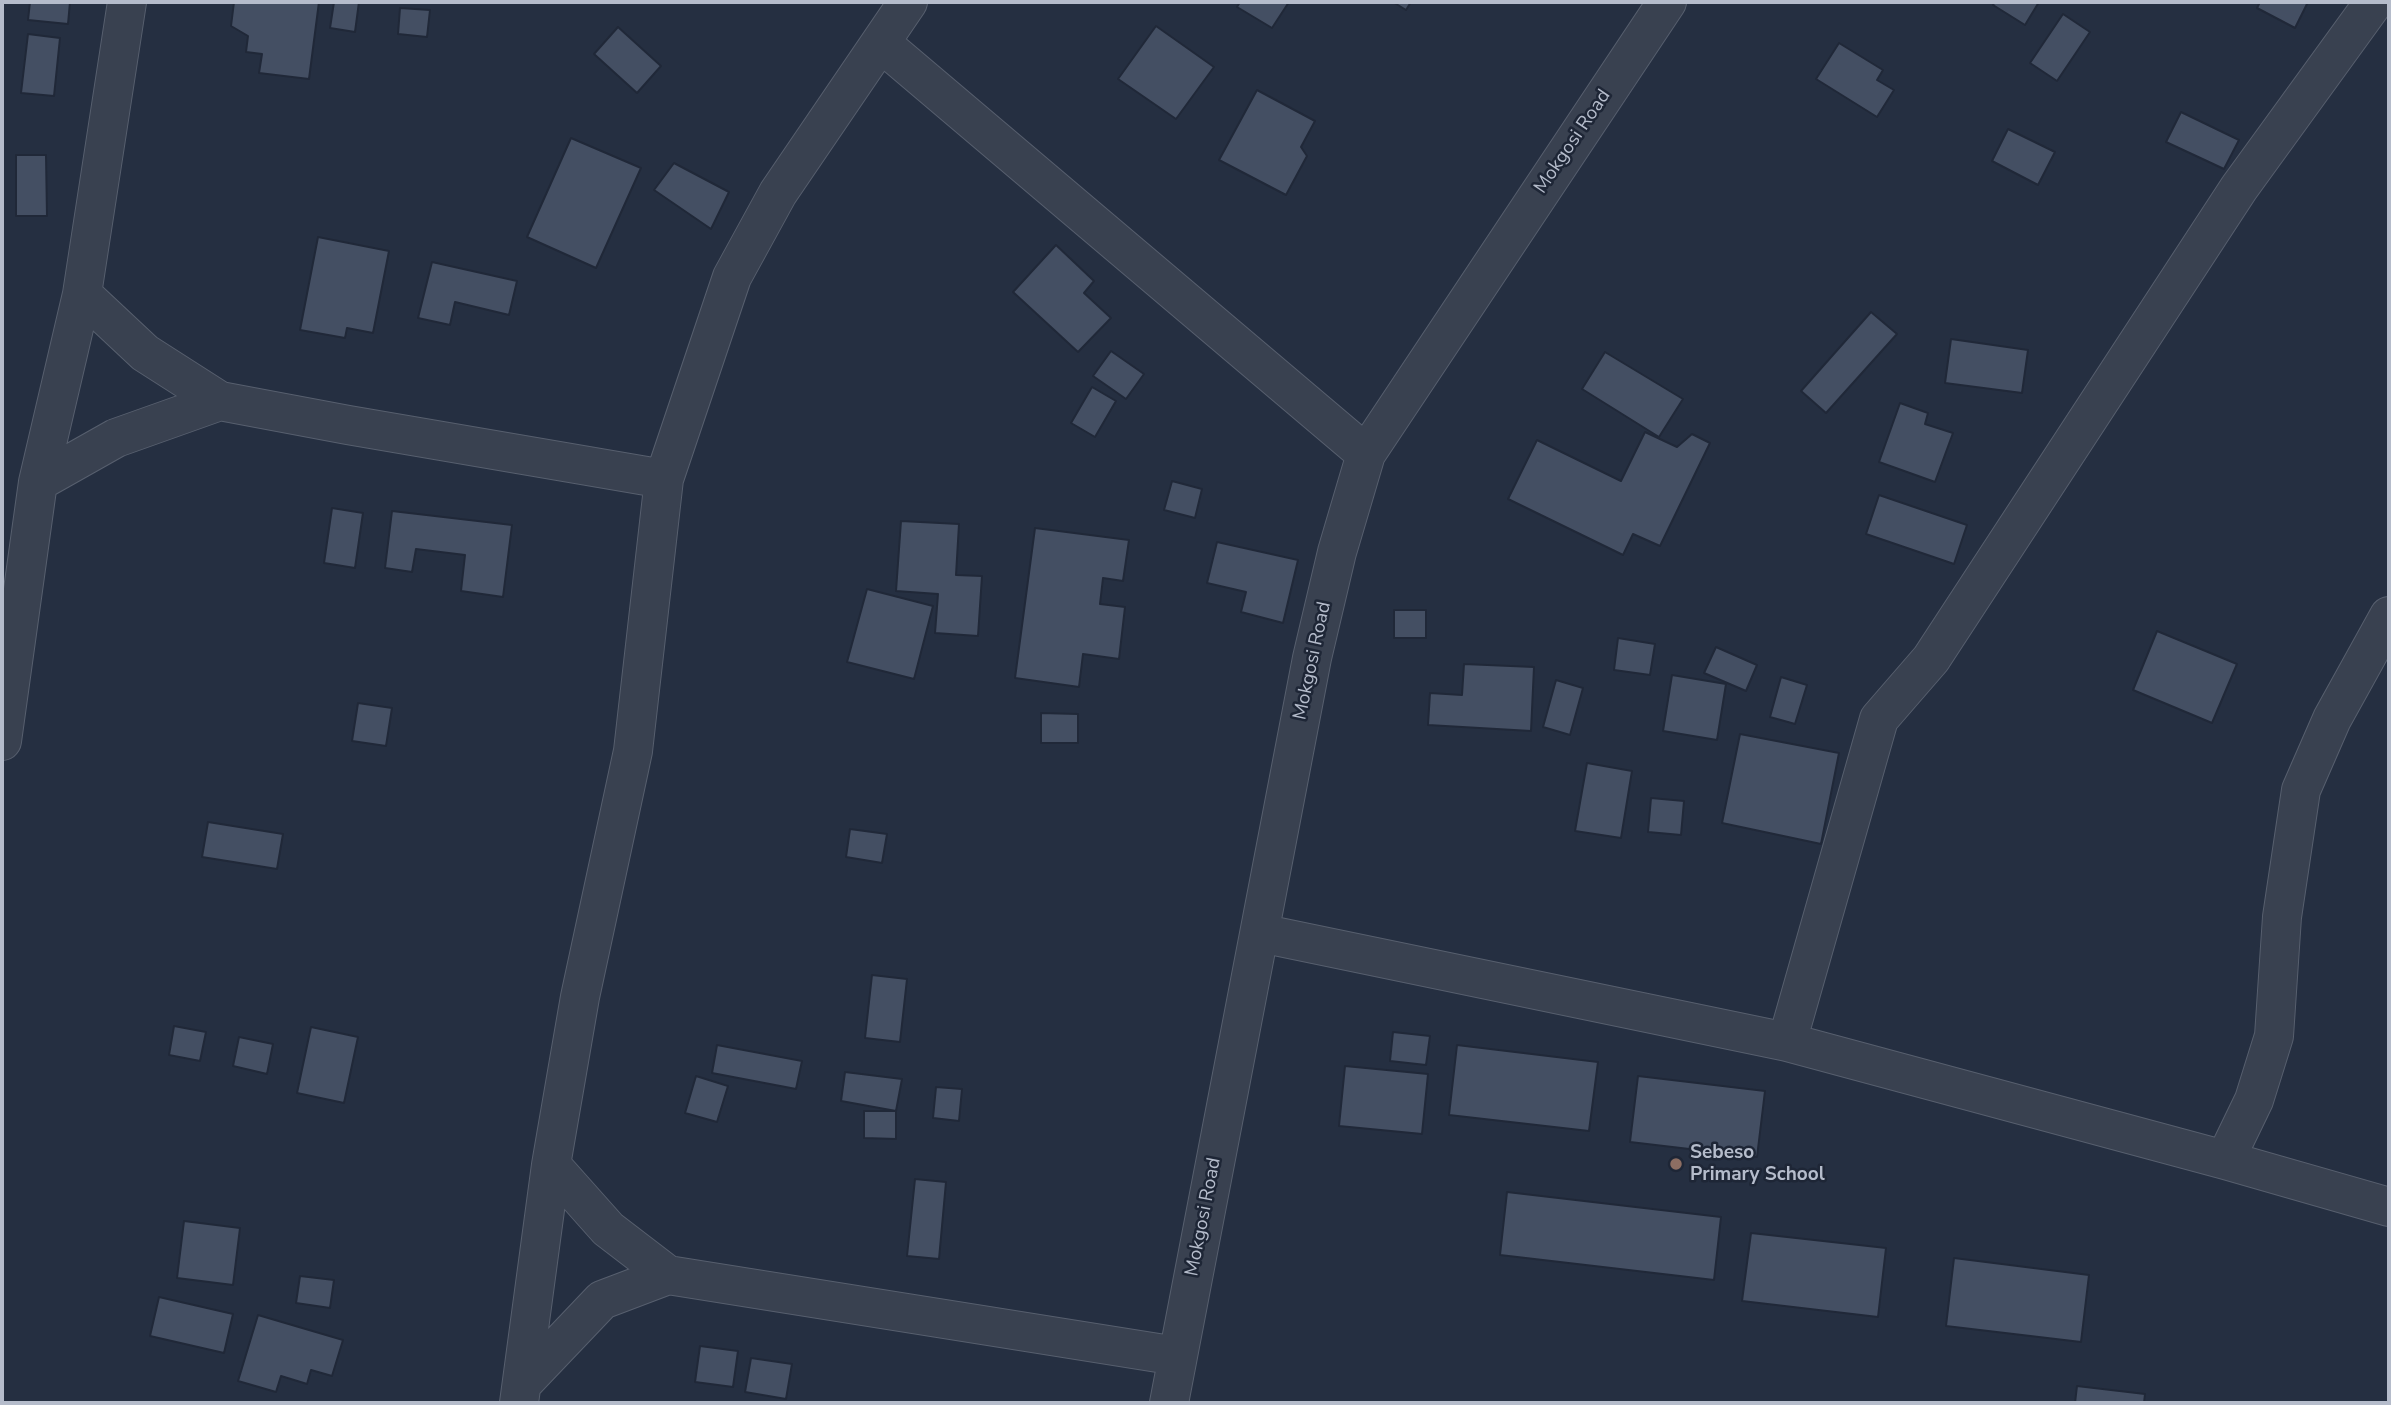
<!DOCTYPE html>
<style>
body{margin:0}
#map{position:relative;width:2391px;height:1405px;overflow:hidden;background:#252f41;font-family:"Nunito Sans",sans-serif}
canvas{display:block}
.frame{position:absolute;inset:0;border:4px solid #b5bccb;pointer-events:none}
</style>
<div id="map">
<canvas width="2391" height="1405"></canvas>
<div class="frame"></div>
</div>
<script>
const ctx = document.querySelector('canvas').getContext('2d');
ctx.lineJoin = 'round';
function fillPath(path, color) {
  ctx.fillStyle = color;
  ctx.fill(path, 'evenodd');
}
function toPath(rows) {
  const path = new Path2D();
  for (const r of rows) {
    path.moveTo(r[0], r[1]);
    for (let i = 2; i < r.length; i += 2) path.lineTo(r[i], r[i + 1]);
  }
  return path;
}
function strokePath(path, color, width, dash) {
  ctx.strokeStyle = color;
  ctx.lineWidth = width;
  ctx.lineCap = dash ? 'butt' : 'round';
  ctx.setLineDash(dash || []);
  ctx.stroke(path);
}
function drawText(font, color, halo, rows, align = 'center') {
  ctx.font = font + ' "Nunito Sans",sans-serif';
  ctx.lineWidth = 5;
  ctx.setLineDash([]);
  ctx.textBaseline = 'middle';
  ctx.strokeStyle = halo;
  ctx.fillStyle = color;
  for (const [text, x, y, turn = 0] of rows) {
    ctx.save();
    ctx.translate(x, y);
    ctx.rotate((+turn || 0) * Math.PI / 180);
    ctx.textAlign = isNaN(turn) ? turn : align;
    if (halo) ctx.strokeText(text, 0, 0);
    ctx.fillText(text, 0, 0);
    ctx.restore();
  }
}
const building = toPath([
 [30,2,70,2,68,24,28,20,30,2],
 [234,2,319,2,309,79,259,73,262,54,246,52,248,36,231,26,234,2],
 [334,2,359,2,355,32,330,28,334,2],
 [1240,2,1289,2,1272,28,1237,7,1240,2],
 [1393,2,1411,2,1406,10,1393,2],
 [1995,2,2039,2,2025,25,1993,5,1995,2],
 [2260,2,2308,2,2295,28,2257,8,2260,2],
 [400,8,430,10,427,37,398,34,400,8],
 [2063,14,2090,32,2057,81,2030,63,2063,14],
 [1156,26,1214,67,1176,119,1118,79,1156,26],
 [618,27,661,66,637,93,594,54,618,27],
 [28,34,60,38,54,96,21,93,28,34],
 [1839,43,1883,70,1877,80,1894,90,1877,117,1816,79,1839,43],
 [1257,90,1315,121,1301,147,1307,156,1286,195,1219,160,1257,90],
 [2181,112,2239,140,2224,169,2166,142,2181,112],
 [2008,129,2055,152,2038,185,1992,161,2008,129],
 [571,138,641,168,596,268,527,237,571,138],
 [16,155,46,155,47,216,16,216,16,155],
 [674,163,729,192,711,229,654,190,674,163],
 [318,237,389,251,373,333,347,328,345,338,300,330,318,237],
 [1056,245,1094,281,1084,293,1111,318,1078,352,1013,292,1056,245],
 [432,262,517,281,509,315,455,302,450,325,418,318,432,262],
 [1871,312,1897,334,1826,413,1801,391,1871,312],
 [1951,339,2028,350,2022,393,1945,383,1951,339],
 [1111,351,1144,374,1126,399,1093,376,1111,351],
 [1605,352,1683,399,1659,437,1582,389,1605,352],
 [1092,387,1116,401,1095,437,1071,423,1092,387],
 [1900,403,1928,413,1925,424,1953,433,1935,482,1879,462,1900,403],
 [1645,432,1677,447,1692,434,1710,443,1660,546,1633,534,1623,555,1508,499,1537,440,1621,481,1645,432],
 [1172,481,1202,489,1195,518,1164,510,1172,481],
 [1879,495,1967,525,1954,564,1866,534,1879,495],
 [332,508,363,513,355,568,324,563,332,508],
 [392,511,512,525,503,597,461,591,465,555,416,549,412,572,385,568,392,511],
 [901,521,959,524,956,575,982,576,978,636,935,633,938,594,896,591,901,521],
 [1035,528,1129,540,1123,581,1103,578,1100,604,1125,607,1119,659,1083,654,1079,687,1015,678,1035,528],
 [1217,542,1298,560,1283,623,1241,612,1246,592,1207,583,1217,542],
 [867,589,933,606,914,679,847,662,867,589],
 [1394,610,1426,610,1426,638,1394,638,1394,610],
 [2157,631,2237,664,2212,723,2133,690,2157,631],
 [1618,638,1655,644,1650,675,1614,670,1618,638],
 [1716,647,1757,665,1746,691,1704,673,1716,647],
 [1464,664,1534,667,1531,731,1428,725,1430,693,1462,695,1464,664],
 [1672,675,1726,684,1717,740,1663,731,1672,675],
 [1781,677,1807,685,1795,724,1770,717,1781,677],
 [1556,680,1583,688,1570,735,1543,727,1556,680],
 [358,703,392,708,386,746,352,741,358,703],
 [1041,713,1078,714,1078,743,1041,743,1041,713],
 [1740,734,1839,753,1821,844,1722,823,1740,734],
 [1587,763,1632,771,1621,838,1575,831,1587,763],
 [1651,798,1684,801,1681,835,1648,832,1651,798],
 [208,822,283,834,277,869,202,857,208,822],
 [850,829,887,834,882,863,846,857,850,829],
 [872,975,907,979,900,1042,865,1038,872,975],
 [174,1026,206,1032,200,1061,169,1055,174,1026],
 [311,1027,358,1037,344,1103,297,1093,311,1027],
 [1393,1032,1430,1036,1426,1065,1390,1061,1393,1032],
 [239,1037,273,1044,267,1074,233,1066,239,1037],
 [717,1045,802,1061,796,1089,712,1073,717,1045],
 [1457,1045,1598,1062,1589,1131,1449,1115,1457,1045],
 [1345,1066,1428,1074,1422,1134,1339,1126,1345,1066],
 [845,1072,902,1079,896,1111,841,1101,845,1072],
 [696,1076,728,1086,717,1122,685,1113,696,1076],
 [1638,1076,1765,1091,1757,1157,1630,1142,1638,1076],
 [936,1087,962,1089,959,1121,933,1118,936,1087],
 [864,1111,896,1111,896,1139,864,1138,864,1111],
 [915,1179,946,1182,939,1259,907,1256,915,1179],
 [1507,1192,1721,1217,1714,1280,1500,1255,1507,1192],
 [184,1221,240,1228,233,1285,177,1278,184,1221],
 [1751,1233,1886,1248,1878,1317,1742,1301,1751,1233],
 [1954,1258,2089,1275,2081,1342,1946,1326,1954,1258],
 [300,1276,334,1280,330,1308,296,1303,300,1276],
 [159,1297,233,1314,224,1353,150,1336,159,1297],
 [258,1315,343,1340,332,1376,311,1370,307,1384,281,1376,276,1392,238,1381,258,1315],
 [700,1346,738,1351,733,1387,695,1382,700,1346],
 [751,1358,792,1364,786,1399,745,1392,751,1358],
 [2077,1386,2145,1394,2144,1403,2075,1403,2077,1386]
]);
fillPath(building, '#444f63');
strokePath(building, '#202838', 2);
const minor = toPath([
 [881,43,1366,454],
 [82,294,145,353,220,401,348,425,664,479],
 [38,482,116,438,220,401],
 [2,741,38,482,82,294,127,2],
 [1260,933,1787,1042,2225,1160,2389,1207],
 [1787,1042,1879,719,1931,659,2239,188,2374,2],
 [2225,1160,2254,1100,2274,1036,2282,917,2301,790,2332,719,2389,616],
 [551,1165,608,1229,668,1275,1177,1356],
 [522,1384,602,1300,668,1275],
 [519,1403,551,1165,580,997,633,751,664,479,732,277,778,193,908,2],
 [1169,1403,1312,658,1337,552,1366,454,1667,2]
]);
strokePath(minor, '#575f6e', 40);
strokePath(minor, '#394150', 38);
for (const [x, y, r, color] of [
 [1676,1164,7,"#8d6e63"]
]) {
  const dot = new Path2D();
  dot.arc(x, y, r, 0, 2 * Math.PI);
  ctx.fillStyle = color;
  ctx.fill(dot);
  strokePath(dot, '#1e2636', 2.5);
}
drawText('19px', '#b5bccb', '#1e2636', [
 ["Mokgosi Road",1573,142,-56],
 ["Mokgosi Road",1313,661,-78],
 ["Mokgosi Road",1204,1217,-79]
]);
drawText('bold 19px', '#b5bccb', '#1e2636', [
 ["Sebeso",1690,1153],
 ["Primary School",1690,1175]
], 'left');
</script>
